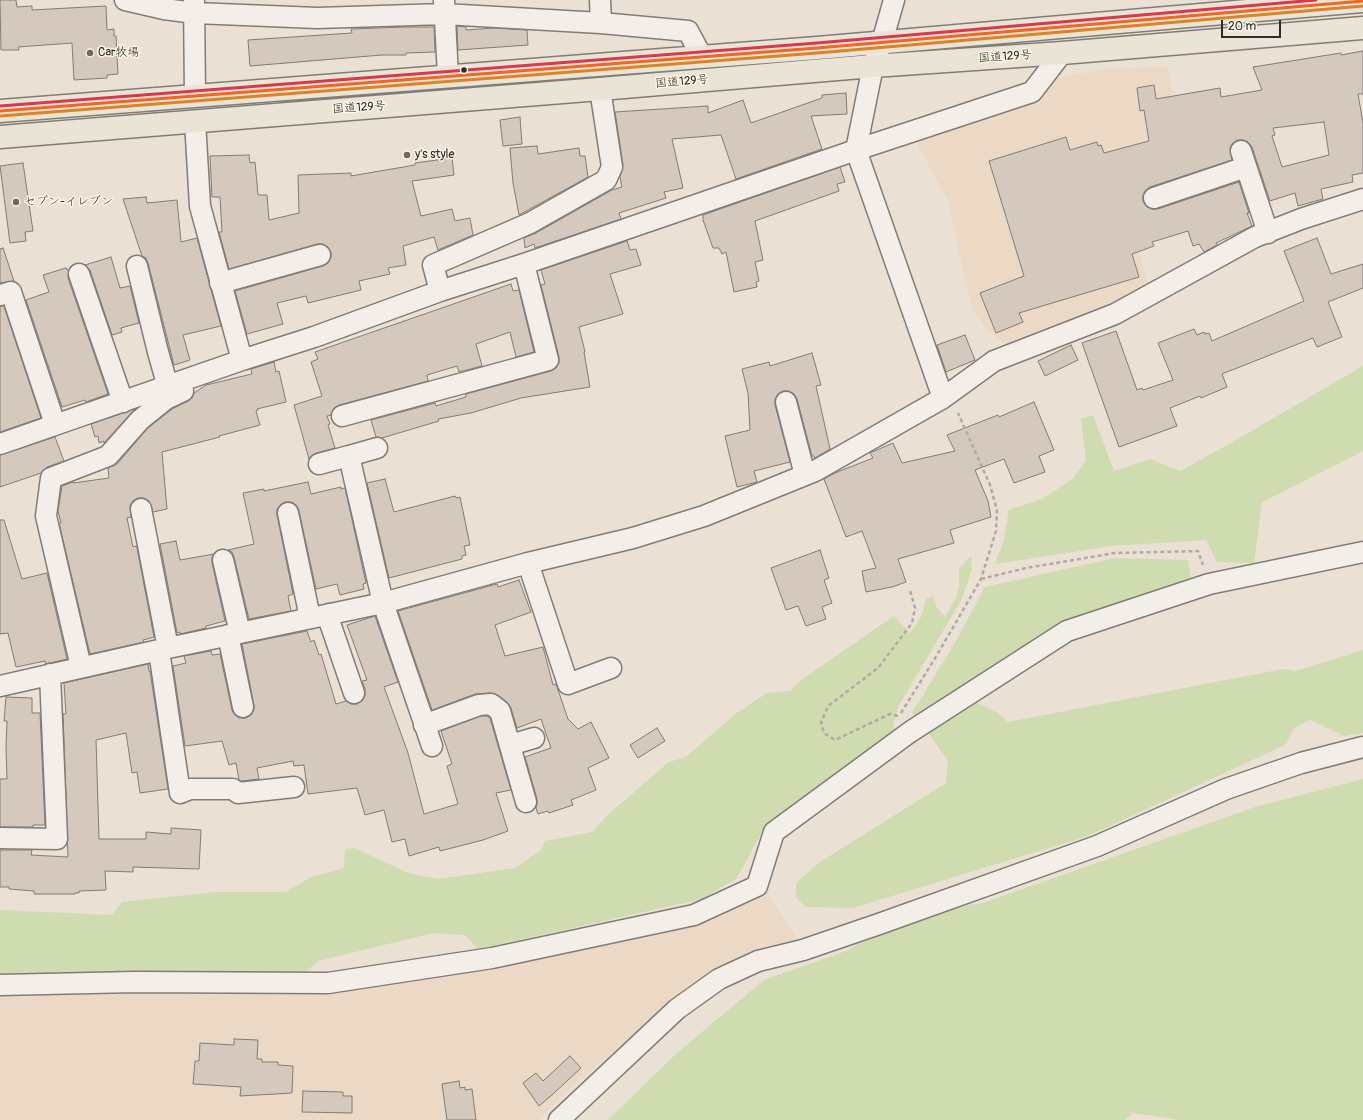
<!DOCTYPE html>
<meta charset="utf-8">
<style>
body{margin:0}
#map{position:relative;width:1363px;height:1120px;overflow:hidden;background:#eae0d4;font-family:Pangolin,sans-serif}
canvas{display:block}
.scale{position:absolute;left:1221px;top:20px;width:60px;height:18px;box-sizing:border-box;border:2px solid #2b2b2b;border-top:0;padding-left:5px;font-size:12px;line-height:14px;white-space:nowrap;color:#2b2b2b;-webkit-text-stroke:3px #fcf5e5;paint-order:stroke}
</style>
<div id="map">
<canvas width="1363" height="1120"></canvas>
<div class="scale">20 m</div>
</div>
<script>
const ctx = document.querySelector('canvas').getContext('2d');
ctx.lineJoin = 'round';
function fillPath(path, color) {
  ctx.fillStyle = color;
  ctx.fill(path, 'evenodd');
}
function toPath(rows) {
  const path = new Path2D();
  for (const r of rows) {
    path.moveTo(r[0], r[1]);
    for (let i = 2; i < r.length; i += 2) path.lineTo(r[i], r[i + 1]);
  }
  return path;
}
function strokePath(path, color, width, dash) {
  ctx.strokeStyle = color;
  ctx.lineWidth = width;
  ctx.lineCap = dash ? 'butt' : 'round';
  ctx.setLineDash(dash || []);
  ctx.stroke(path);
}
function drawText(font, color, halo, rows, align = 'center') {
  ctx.font = font + ' Pangolin,"Klee One",sans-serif';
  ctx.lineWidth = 3;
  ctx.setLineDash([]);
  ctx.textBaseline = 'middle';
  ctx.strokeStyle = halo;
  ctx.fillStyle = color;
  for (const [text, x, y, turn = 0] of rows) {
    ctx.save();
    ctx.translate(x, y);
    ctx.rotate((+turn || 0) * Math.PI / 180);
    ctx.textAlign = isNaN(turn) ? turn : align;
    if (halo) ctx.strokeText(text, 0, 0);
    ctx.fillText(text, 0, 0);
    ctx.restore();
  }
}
fillPath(toPath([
 [1168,66,1180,137,1110,161,1150,290,1013,349,988,331,973,311,966,284,948,201,914,138,1037,94,1057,78,1098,70],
 [766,892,801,943,735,959,664,1007,562,1096,539,1120,0,1120,0,992,131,988,322,992,681,929]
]), '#ecd9c5');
fillPath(toPath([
 [1363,366,1363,451,1262,502,1254,563,1217,562,1206,540,1111,546,995,564,1003,543,1009,510,1042,499,1073,479,1086,460,1081,419,1093,415,1114,471,1150,459,1180,471,1224,447],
 [971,556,972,569,962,599,899,705,893,725,896,731,764,828,737,878,702,899,478,949,465,935,433,933,318,961,303,974,0,977,0,910,112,915,122,902,215,892,286,892,311,877,344,868,345,850,354,848,411,874,438,879,515,868,541,850,545,841,592,832,610,813,669,762,686,757,735,714,767,693,790,691,801,680,894,616,910,633,921,617,926,599,933,596,937,608,945,617,956,598,959,585,959,569],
 [1115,558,1188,560,1191,579,1061,628,916,719,912,713,956,641,985,587],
 [1363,650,1363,733,1344,736,1311,720,1295,727,1285,745,1088,836,853,908,805,907,796,897,796,883,817,864,946,783,948,761,928,732,977,703,998,713,1008,722,1283,669,1296,671],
 [1363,779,1363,1120,1180,1120,1133,1113,1124,1120,608,1120,677,1053,764,980,846,951,860,943,952,908,983,903,1258,806]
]), '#cedcb0');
const building = toPath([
 [0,0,16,0,17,7,32,6,32,10,106,6,107,30,114,29,114,36,116,36,118,74,107,75,107,78,74,80,72,43,18,47,19,50,1,50,0,0],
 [457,26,466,27,466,30,494,28,527,30,528,45,458,50,457,26],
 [405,27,434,27,435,52,406,53,406,55,382,55,250,66,248,40,352,33,351,29,405,27],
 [1363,51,1363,94,1358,94,1363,123,1363,173,1352,175,1353,182,1321,189,1323,199,1298,206,1295,193,1270,201,1252,147,1248,142,1244,140,1237,140,1232,144,1230,148,1232,160,1150,187,1145,191,1143,195,1143,201,1147,207,1152,209,1158,209,1239,182,1249,213,1247,213,1252,226,1216,243,1217,245,1204,252,1199,244,1193,246,1188,231,1152,242,1154,246,1132,254,1139,277,1019,313,1023,322,996,333,980,293,1024,276,989,161,1066,137,1070,150,1097,142,1098,146,1101,145,1104,153,1149,141,1144,110,1140,111,1137,88,1154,85,1156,99,1220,88,1221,97,1262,90,1253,67,1341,53,1341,55,1363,51],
 [1324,122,1329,155,1282,167,1272,136,1275,135,1273,128,1324,122],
 [846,93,847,114,811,116,822,149,736,179,721,135,672,139,683,188,664,192,666,198,619,213,621,219,535,248,534,244,525,248,524,238,536,233,612,190,622,187,620,177,623,165,615,112,708,106,708,113,743,100,751,123,822,98,822,95,846,93],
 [520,117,522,144,503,146,500,120,520,117],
 [537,146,538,154,579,148,580,156,585,156,588,177,519,215,513,183,510,148,537,146],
 [249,155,250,163,255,162,258,195,267,195,269,220,299,213,298,175,351,173,351,176,415,165,415,163,452,158,454,175,412,181,421,216,452,209,455,221,470,218,473,235,438,250,434,237,403,246,406,265,388,268,390,274,359,281,361,290,308,303,306,296,277,303,283,324,247,334,235,291,323,266,328,263,331,257,331,252,328,247,323,244,317,244,229,269,219,232,222,232,220,197,212,197,210,156,249,155],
 [23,163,33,231,25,232,26,241,10,243,0,166,23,163],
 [840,167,845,182,837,184,839,191,755,221,763,260,755,262,759,281,756,282,757,287,734,292,726,252,722,254,719,248,713,248,703,220,703,215,840,167],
 [146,197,147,203,177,200,181,242,197,238,221,326,183,335,190,360,174,365,148,263,146,258,142,256,123,199,146,197],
 [1317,238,1331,274,1363,264,1363,288,1328,302,1342,337,1317,347,1313,338,1222,374,1227,387,1201,398,1200,396,1170,408,1177,426,1119,447,1082,343,1116,331,1137,390,1142,388,1143,390,1173,380,1158,343,1194,329,1197,335,1204,332,1205,334,1209,333,1212,341,1304,301,1284,251,1317,238],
 [627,241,630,250,636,249,641,265,610,274,623,314,579,327,585,352,584,352,590,387,521,398,471,413,438,419,439,421,382,438,376,437,371,420,435,403,436,406,466,397,466,394,551,371,556,368,559,363,559,357,541,285,545,284,541,270,627,241],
 [3,248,14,281,0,283,0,249,3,248],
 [111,257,120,288,130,286,139,323,121,328,122,332,112,335,90,270,85,265,111,257],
 [66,268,67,270,69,270,68,278,108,394,86,402,85,400,62,407,26,300,49,292,43,275,66,268],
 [511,284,513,291,519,290,534,352,516,357,510,332,476,344,482,366,459,372,457,366,427,375,428,381,339,405,334,408,331,415,327,416,330,424,328,425,335,448,316,453,311,456,309,459,294,405,322,396,311,362,318,359,315,352,511,284],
 [0,306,4,306,41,418,0,432,0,306],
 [965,335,975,360,946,372,937,345,965,335],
 [1071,345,1078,360,1045,376,1038,361,1071,345],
 [812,353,821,385,816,386,830,449,815,458,814,456,812,456,797,399,794,394,789,391,783,391,778,394,775,399,775,405,790,462,754,471,757,482,737,487,725,436,750,430,748,393,742,369,769,362,770,366,812,353],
 [274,362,276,372,279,371,286,402,257,409,258,410,256,411,260,425,219,436,220,437,162,452,167,509,153,512,149,501,144,498,138,498,134,500,130,505,131,517,127,518,133,547,136,546,137,548,154,637,143,640,144,642,90,654,59,523,61,523,58,511,62,486,73,482,73,483,109,478,108,468,117,464,148,428,172,409,188,401,192,398,194,393,206,385,252,374,251,369,274,362],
 [1034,402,1054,450,1039,456,1045,472,1014,483,1004,459,975,470,988,501,991,517,950,530,954,543,898,559,906,582,892,587,866,592,862,571,876,568,862,531,846,537,824,479,835,473,873,458,870,453,893,443,902,463,955,451,947,435,998,415,999,417,1034,402],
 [135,409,104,443,104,441,99,443,98,436,95,437,91,424,135,409],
 [55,437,64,461,47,467,41,473,0,487,0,455,55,437],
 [385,479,394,512,455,496,456,498,460,497,470,545,464,546,466,555,462,556,462,559,389,578,367,483,385,479],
 [308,482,311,494,341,487,341,489,345,488,366,583,363,584,364,589,340,595,337,584,316,589,299,511,297,506,292,502,285,502,281,504,277,509,277,515,293,594,288,596,291,611,249,619,234,557,232,552,228,550,254,544,243,493,264,489,264,491,308,482],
 [0,520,4,520,22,579,47,573,67,659,46,664,45,661,16,667,8,633,0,634,0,520],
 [176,541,180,560,214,554,212,557,212,563,225,621,206,626,206,628,180,634,180,632,177,633,160,544,176,541],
 [820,550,829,578,824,580,832,603,822,607,826,619,806,626,798,606,786,610,771,568,820,550],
 [519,580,531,612,495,625,505,656,543,647,553,685,556,684,568,719,578,729,591,722,609,758,588,768,596,790,571,800,573,805,549,813,548,811,538,814,536,808,537,804,537,799,525,757,551,748,541,719,517,728,511,708,507,702,498,695,490,693,475,694,432,710,398,611,497,584,498,587,519,580],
 [375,616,398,682,384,687,408,753,424,814,458,804,447,766,452,764,441,731,481,716,487,716,490,718,511,790,496,793,508,831,483,840,440,851,439,847,409,856,405,839,392,842,384,810,365,815,357,788,308,794,304,765,294,766,293,761,257,768,259,779,241,781,239,780,236,763,229,765,222,741,185,746,173,666,186,663,184,656,211,651,212,655,220,654,232,710,234,714,239,718,246,718,251,715,254,710,254,705,242,644,307,631,311,642,314,640,319,655,321,654,336,704,346,701,351,704,357,704,362,701,365,696,365,689,362,681,367,680,347,625,375,616],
 [148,664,149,671,150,671,168,789,140,793,137,772,132,773,126,733,96,740,99,839,146,839,146,832,171,834,171,828,201,830,199,869,133,867,133,872,105,871,106,890,79,891,79,893,75,893,75,894,34,894,34,891,9,889,9,887,0,887,0,850,32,850,31,855,68,857,63,714,66,714,64,683,148,664],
 [6,697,32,698,32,713,40,713,45,825,33,825,33,827,0,827,0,779,7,779,6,747,7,721,4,721,6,697],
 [657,728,665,741,638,758,630,745,657,728],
 [234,1039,258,1040,257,1059,262,1059,262,1062,278,1062,278,1065,293,1066,292,1093,240,1096,241,1087,193,1084,195,1061,199,1061,200,1043,234,1045,234,1039],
 [570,1056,581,1068,553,1094,539,1106,523,1083,536,1073,543,1081,570,1056],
 [459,1081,460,1088,465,1087,465,1090,472,1089,476,1120,447,1120,442,1084,459,1081],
 [303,1091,343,1092,343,1096,352,1096,352,1113,302,1112,303,1091]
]);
fillPath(building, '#d5c8bc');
strokePath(building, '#817c77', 1);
const minor = toPath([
 [125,0,164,9,195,13,317,18,444,14,601,23,688,31,702,57],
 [194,0,195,95],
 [444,0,448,76],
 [600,0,601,23],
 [195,121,200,206,242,360],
 [1241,151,1268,233],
 [1154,198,1246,167],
 [137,266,158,352,168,387],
 [79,274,123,402],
 [220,283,320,255],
 [440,291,433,265,530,223,606,180,612,167,600,89],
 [0,295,11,292,55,424],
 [943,398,994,361,1115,314,1255,237,1301,219,1363,199],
 [786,402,805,475],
 [342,416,548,360,524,264],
 [0,444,242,360,314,337,440,291,524,264,856,150,1032,92,1062,53],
 [377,448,349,456,383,603,432,746],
 [319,464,349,456],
 [141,509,168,648],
 [288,513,308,608,307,619],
 [223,560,240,633],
 [528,563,568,684,611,668],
 [329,614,330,623,354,693],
 [228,635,243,707],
 [159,651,180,793,190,789,233,789,238,793,294,787],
 [81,667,46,516,51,478,108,456,140,420,166,399,183,391],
 [0,686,168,648,383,603,528,563,633,538,704,516,815,471,943,398,856,150,873,66,882,42,894,0],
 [424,725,479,705,491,704,500,711,526,802],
 [510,745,534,738],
 [0,838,57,839,50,674],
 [0,985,135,982,328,983,492,958,694,915,757,886,774,832,910,732,1067,631,1209,584,1363,552],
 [559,1120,677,1009,719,979,758,961,803,950,879,924,1097,846,1226,789,1301,763,1363,747]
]);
const highway = toPath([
 [0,111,817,48,1363,1],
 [0,137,600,89,873,66,1062,53,1363,28]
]);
strokePath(minor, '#817c77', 23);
strokePath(highway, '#817c77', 25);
strokePath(toPath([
 [981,579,1026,568,1115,553,1198,551,1203,565],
 [901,713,937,655,981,579,996,531,997,510,990,485,958,413],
 [898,716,890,714,835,740,824,733,821,723,828,706,878,668,912,623,915,608,910,590]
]), '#aeaba7', 2.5, [4, 3]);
strokePath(minor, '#f3efe8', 20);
strokePath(highway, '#eae4d7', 22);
strokePath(toPath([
 [0,111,817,48,1363,1]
]), '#f26522', 3);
strokePath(toPath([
 [0,116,817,53,1363,6]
]), '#db8326', 3);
strokePath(toPath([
 [0,106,817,43,1316,0]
]), '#db374d', 3);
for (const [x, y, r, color] of [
 [90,53,4,"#6e6a66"],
 [464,70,3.5,"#2b2b2b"],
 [407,155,4,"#6e6a66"],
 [16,202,4,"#6e6a66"]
]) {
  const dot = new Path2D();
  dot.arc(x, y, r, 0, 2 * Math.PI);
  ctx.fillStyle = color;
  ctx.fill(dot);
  strokePath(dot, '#fcf5e5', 1.5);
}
drawText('12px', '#2b2b2b', '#fcf5e5', [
 ["Car牧場",98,53],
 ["y's style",415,155],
 ["セブン-イレブン",24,202]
], 'left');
drawText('12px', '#2b2b2b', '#fcf5e5', [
 ["国道129号",1005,57,-4],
 ["国道129号",682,82,-5],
 ["国道129号",359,108,-4]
]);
</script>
